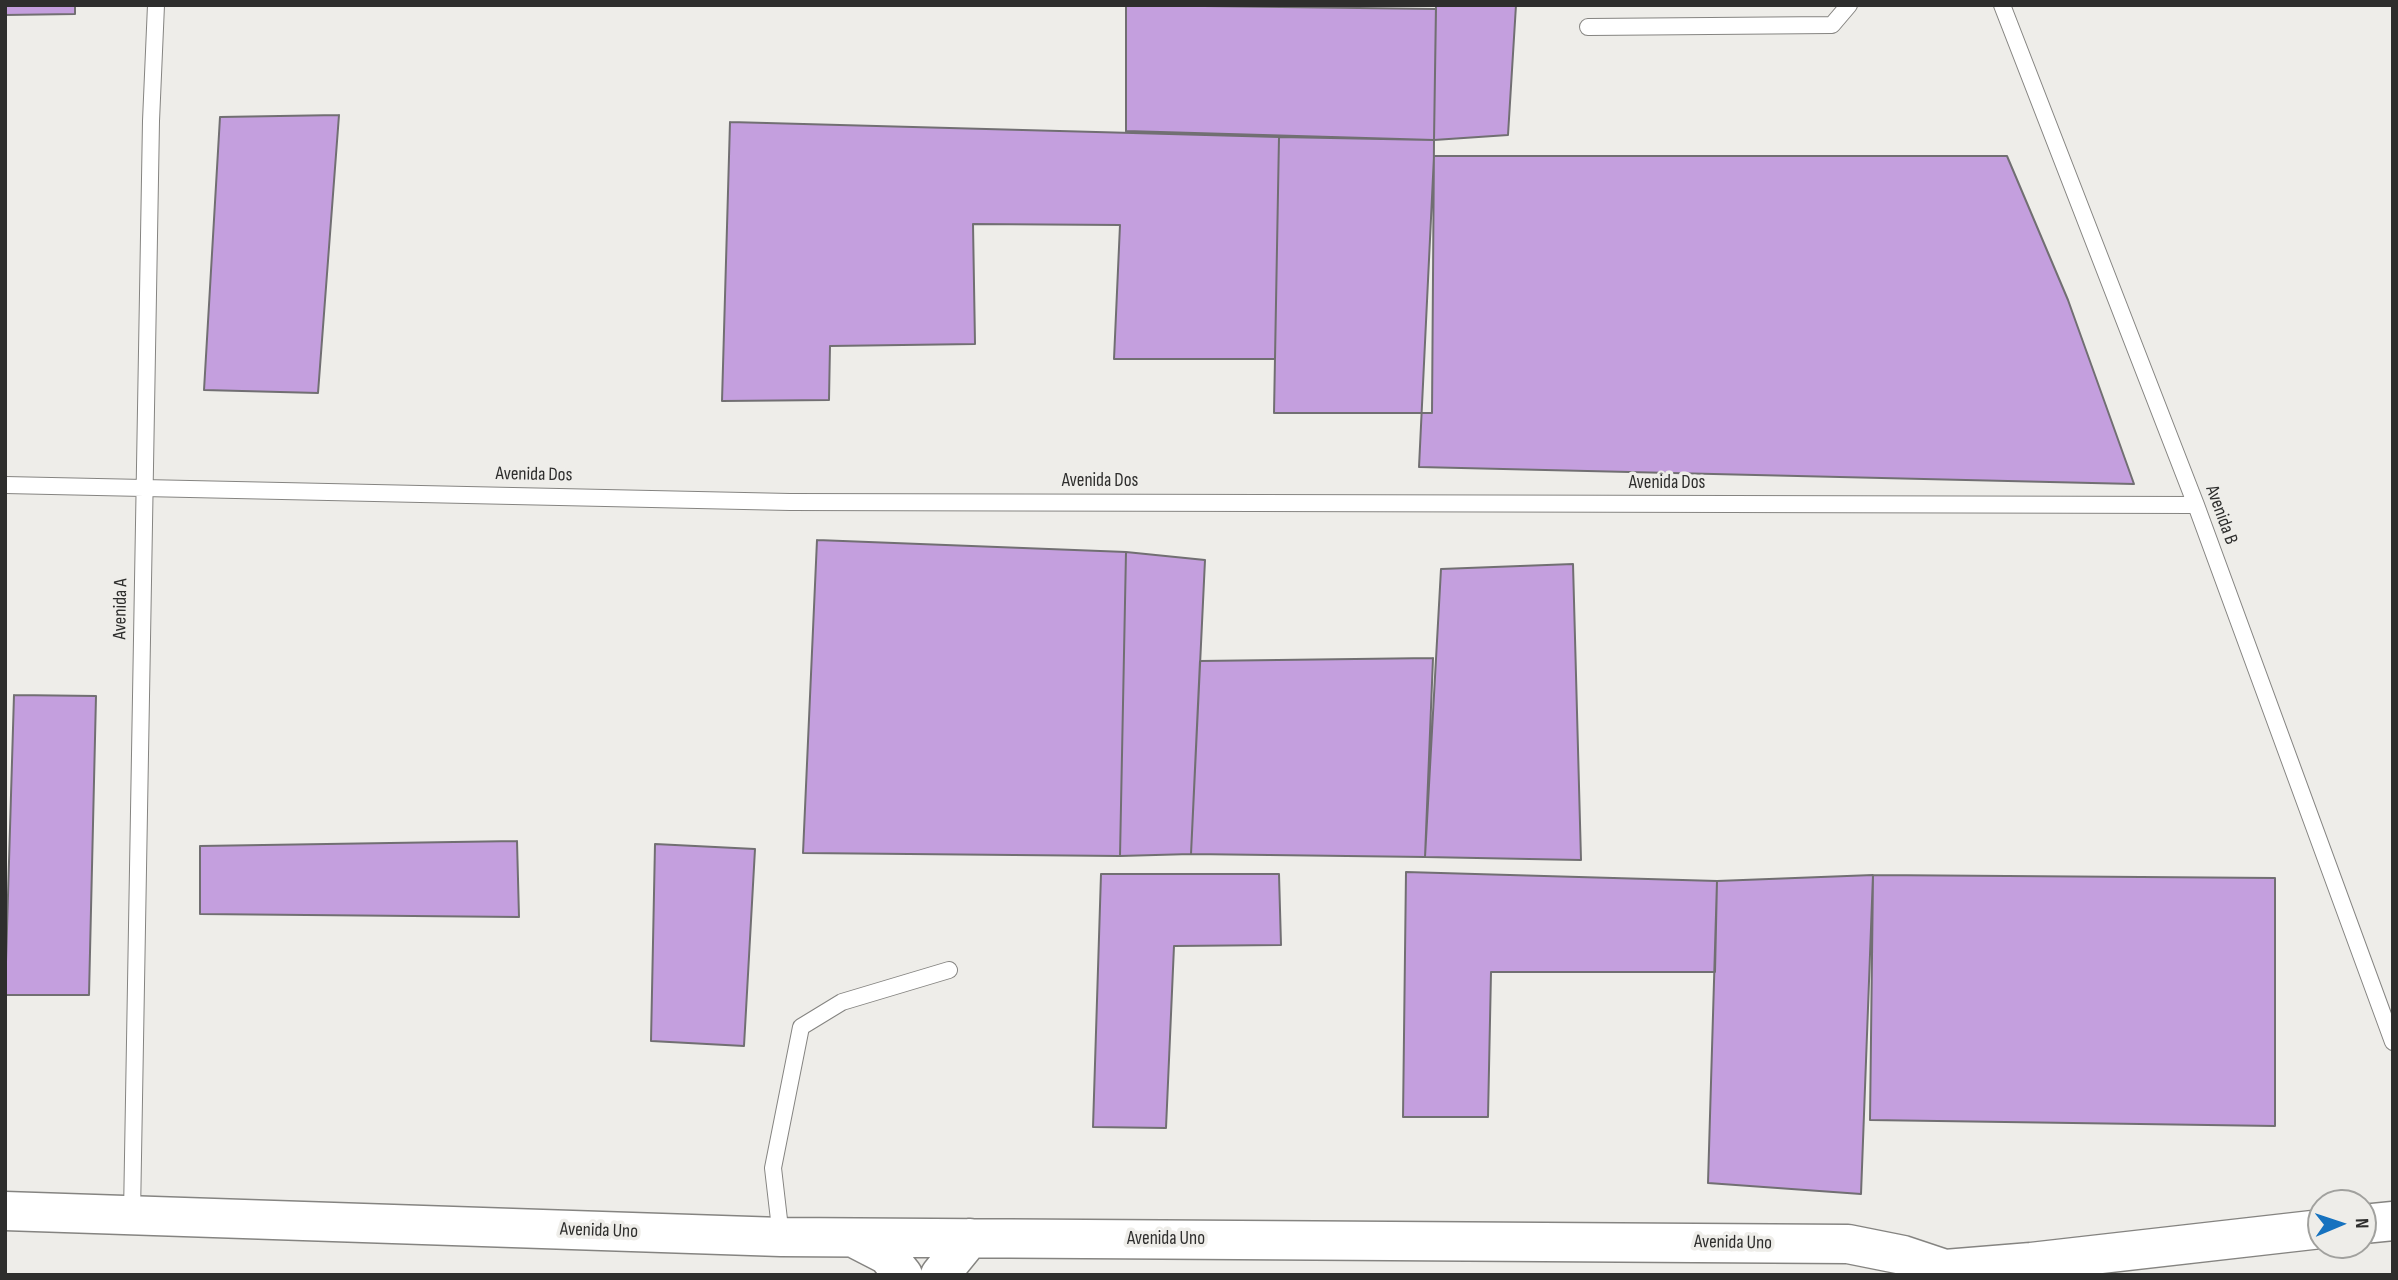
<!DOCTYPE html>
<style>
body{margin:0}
#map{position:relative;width:2398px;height:1280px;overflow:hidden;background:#eeede9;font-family:"Sofia Sans Condensed",sans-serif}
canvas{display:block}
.frame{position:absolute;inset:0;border:7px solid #2e2e2d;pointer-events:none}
.north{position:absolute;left:2307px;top:1189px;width:70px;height:70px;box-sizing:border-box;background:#eeede9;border:2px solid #a1a19e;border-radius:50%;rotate:88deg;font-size:19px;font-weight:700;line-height:28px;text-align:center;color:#2e2e2d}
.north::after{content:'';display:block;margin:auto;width:24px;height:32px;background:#1672bf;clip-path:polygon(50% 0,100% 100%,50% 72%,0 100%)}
</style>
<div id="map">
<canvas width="2398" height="1280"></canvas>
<div class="frame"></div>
<div class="north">N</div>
</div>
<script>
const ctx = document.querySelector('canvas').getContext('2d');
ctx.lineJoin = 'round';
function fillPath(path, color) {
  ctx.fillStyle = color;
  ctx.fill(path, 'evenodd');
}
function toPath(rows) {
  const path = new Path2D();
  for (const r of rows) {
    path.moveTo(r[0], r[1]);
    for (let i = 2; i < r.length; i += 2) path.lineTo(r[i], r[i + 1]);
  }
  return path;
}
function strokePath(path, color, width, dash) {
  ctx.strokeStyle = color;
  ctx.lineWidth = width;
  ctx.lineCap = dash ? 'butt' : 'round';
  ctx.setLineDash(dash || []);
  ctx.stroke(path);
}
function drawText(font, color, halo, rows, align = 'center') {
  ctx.font = font + ' "Sofia Sans Condensed",sans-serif';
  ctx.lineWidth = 7;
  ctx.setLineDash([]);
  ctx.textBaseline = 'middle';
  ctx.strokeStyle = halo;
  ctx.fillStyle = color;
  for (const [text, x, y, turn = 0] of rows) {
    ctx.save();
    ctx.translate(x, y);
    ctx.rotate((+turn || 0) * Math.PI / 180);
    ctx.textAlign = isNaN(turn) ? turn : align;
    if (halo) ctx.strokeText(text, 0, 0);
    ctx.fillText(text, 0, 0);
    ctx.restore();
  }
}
const building = toPath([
 [5,5,75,5,75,14,5,15,5,5],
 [1126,5,1436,9,1434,140,1126,131,1126,5],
 [1436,5,1516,5,1508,135,1434,140,1436,5],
 [339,115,318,393,204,390,220,117,339,115],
 [730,122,1279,137,1275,359,1114,359,1120,225,973,224,975,344,830,346,829,400,722,401,730,122],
 [1279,137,1434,140,1432,413,1274,413,1279,137],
 [1434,156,2007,156,2068,300,2134,484,1419,467,1434,156],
 [817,540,1126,552,1120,856,803,853,817,540],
 [1126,552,1205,560,1191,854,1120,856,1126,552],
 [1573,564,1581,860,1425,857,1441,569,1573,564],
 [1433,658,1425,857,1191,854,1200,661,1433,658],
 [14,695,96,696,89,995,5,995,14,695],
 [517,841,519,917,200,914,200,846,517,841],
 [655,844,755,849,744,1046,651,1041,655,844],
 [1406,872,1717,881,1715,972,1491,972,1488,1117,1403,1117,1406,872],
 [1101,874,1279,874,1281,945,1174,946,1166,1128,1093,1127,1101,874],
 [1873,875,2275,878,2275,1126,1870,1120,1873,875],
 [1873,875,1861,1194,1708,1183,1717,881,1873,875]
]);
fillPath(building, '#c49fde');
strokePath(building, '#716f72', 2);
const lane = toPath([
 [2002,5,2196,505,2393,1042],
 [1588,27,1832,25,1849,5],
 [5,485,790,502,2196,505],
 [132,1214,151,121,156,5],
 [781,1237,773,1168,801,1027,842,1002,949,970]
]);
const secondary = toPath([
 [5,1211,781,1237,1848,1244,1903,1255,1945,1269,2031,1262,2321,1229],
 [2363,1224,2393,1221],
 [854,1238,887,1255,903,1275],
 [940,1275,970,1238]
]);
strokePath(lane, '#858481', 18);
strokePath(secondary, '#858481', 41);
strokePath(lane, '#fff', 16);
strokePath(secondary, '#fff', 38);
drawText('19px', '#2e2e2d', '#eeede9', [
 ["Avenida Dos",534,475,1],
 ["Avenida Dos",1100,481],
 ["Avenida Dos",1667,483],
 ["Avenida B",2221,515,70],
 ["Avenida A",121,609,-89],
 ["Avenida Uno",599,1231,2],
 ["Avenida Uno",1166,1239],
 ["Avenida Uno",1733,1243,1]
]);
</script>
